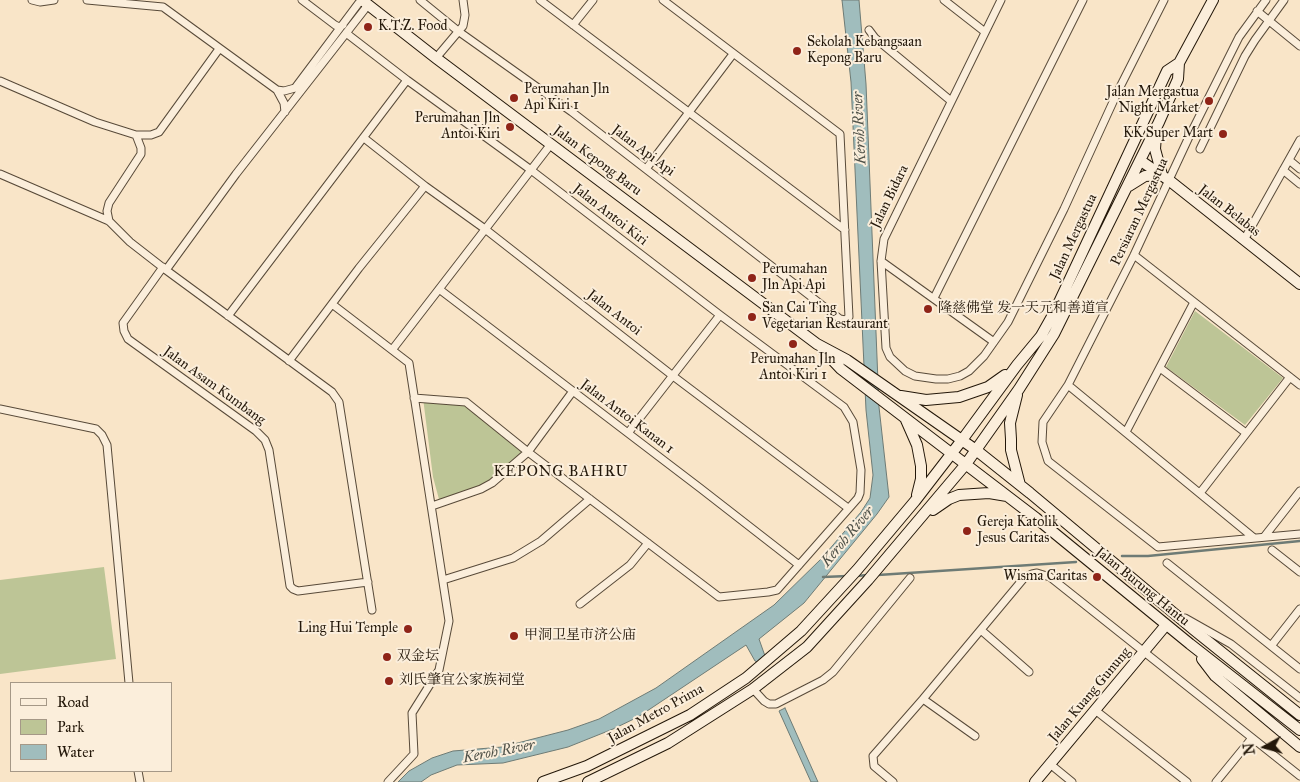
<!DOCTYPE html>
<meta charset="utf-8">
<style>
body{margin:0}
#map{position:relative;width:1300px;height:782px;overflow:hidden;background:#f9e5c8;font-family:"IM FELL Great Primer",serif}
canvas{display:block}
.legend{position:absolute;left:10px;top:682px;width:162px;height:90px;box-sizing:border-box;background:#fbeedb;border:1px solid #a59887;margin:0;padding:6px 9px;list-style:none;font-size:15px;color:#231709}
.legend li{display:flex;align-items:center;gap:10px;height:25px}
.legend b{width:25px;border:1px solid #a59887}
.north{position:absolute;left:1240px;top:722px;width:50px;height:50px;-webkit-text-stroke:4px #fbeedb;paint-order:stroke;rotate:263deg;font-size:14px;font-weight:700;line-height:20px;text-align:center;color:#231709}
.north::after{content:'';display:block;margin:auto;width:18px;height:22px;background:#231709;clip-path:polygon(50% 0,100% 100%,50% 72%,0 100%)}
</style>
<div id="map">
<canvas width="1300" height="782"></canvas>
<ul class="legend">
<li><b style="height:6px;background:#fbeedb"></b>Road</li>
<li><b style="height:14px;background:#bdc596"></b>Park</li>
<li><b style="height:14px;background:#a0bdbd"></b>Water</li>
</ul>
<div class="north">N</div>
</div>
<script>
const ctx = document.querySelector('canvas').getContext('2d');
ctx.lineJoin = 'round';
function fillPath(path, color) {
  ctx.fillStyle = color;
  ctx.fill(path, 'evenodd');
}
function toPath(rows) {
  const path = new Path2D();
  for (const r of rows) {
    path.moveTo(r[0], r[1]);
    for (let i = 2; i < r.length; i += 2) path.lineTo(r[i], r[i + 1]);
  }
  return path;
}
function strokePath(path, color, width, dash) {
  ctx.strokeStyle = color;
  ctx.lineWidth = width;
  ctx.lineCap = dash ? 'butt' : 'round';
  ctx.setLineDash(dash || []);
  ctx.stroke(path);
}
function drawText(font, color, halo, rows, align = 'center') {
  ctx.font = font + ' "IM FELL Great Primer","Noto Serif SC",serif';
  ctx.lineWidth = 4;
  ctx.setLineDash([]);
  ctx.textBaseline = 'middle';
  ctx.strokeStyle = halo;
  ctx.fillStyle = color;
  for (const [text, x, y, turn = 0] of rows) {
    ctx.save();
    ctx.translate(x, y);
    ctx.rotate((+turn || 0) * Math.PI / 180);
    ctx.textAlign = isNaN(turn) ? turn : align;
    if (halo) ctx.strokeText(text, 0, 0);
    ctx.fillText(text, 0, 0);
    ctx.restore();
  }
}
fillPath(toPath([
 [1195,311,1283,378,1245,425,1166,367],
 [423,398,466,402,528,452,492,483,440,503,433,477],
 [104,567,116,659,0,674,0,580]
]), '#bdc596');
const water = toPath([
 [842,0,859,0,866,84,879,407,889,497,877,514,804,603,759,639,765,656,758,662,755,661,746,645,638,717,613,729,568,747,503,763,457,765,431,775,421,782,398,782,409,771,432,758,453,751,502,747,568,730,599,719,656,688,774,605,822,558,861,512,870,498,873,475,866,410,851,82,842,0],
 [785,708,818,782,811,782,779,711,785,708]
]);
fillPath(water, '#a0bdbd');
strokePath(water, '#6e7b75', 1);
strokePath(toPath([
 [1122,556,1148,556,1300,541],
 [878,575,1076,562],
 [856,576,868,575],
 [823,577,848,576]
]), '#6e7b75', 2.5);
const street = toPath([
 [32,0,40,2,54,0],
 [87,0,163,7,277,90,284,103,285,112],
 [302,0,335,25,339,27,343,25],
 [420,0,458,31,572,112,840,319,845,320,849,317,840,134,663,0],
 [540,0,845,230],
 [944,0,985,32],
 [1001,0,884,239,881,261,886,348,890,357,905,371,915,376,936,379,948,379,960,376,969,371,984,356,1008,322,1064,209,1118,91,1164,0],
 [1266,0,1239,37,1188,139,1134,255,1068,385,1043,422,1042,442,1048,461,1158,547,1300,534],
 [1257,11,1300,46],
 [573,25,593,0],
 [869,30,875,38,951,101],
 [346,33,407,80,531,170,720,315,844,407,853,422,861,470,860,493,858,498,777,590,768,592,719,597,528,452,466,402,414,398],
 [436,58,463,26,465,15,463,0],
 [0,81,95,122,136,135,151,135,159,132,219,49],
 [277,90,284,91,295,88,361,0],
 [364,138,425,186,485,229,673,376,848,508],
 [1200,149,1245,56,1255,40,1284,0],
 [1289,160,1300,169],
 [646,169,733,54],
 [1283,170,1300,184],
 [0,174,109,221,130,242,166,270,332,392,339,402,372,610],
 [109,221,107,211,109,203,141,154,141,148,136,135],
 [1244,240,1300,140],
 [1134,255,1300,385],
 [881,261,994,342],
 [163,267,123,323,124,331,128,339,256,431,265,440,269,450,290,586,293,589,298,591,368,582],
 [166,270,236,174,368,5],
 [439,289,700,488,799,565],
 [934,298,1083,0],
 [332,304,409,363,449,621,439,670,412,713,414,754,388,782],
 [228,316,407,80],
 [392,350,551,144],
 [289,361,359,268,425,186],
 [1160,368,1246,433],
 [1068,385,1254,538],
 [0,409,96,429,102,435,107,445,129,683],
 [1126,432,1194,302],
 [628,433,720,315],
 [1200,493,1290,377],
 [432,506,481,489,492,483,528,452,573,391],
 [1264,537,1300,491],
 [1272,550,1300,572],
 [1167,563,1300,669],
 [443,580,513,558,541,541,590,499],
 [580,604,630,565,648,543],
 [1185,618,1231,644,1300,698],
 [981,630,1029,672],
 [1271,646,1300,609],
 [753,689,764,701,769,704,776,704,823,680,833,672,910,578],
 [923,699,975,736],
 [1095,710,1187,782],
 [1050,764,1072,782],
 [138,771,140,782],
 [893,782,874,766,873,756,923,699,1024,578,1032,574,1037,573,1050,577,1300,776],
 [1216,782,1252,738]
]);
const secondary = toPath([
 [362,0,436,58,817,344,847,360,976,450,1030,493,1194,630,1300,715],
 [1156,135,1155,149,1162,175],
 [1141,161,1170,181,1300,284],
 [1129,186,1145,176,1162,175],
 [823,350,841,369,1036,518,1190,644,1300,730],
 [1017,395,1010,423,1011,439,1011,450,1020,485],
 [901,396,926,400,959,397,988,387,1005,375],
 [906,420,917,445,921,466,921,479,917,495],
 [933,510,949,499,959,495,989,493,1007,496],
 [1202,659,1215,676,1300,747],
 [543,782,587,766,690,715,746,678,801,631,857,570,915,501,962,440,1017,365,1041,336,1054,313,1167,71,1179,63],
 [588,782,668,743,753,689,807,647,868,580,966,464,1019,389,1054,334,1159,122,1178,79,1179,63,1213,0],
 [1035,782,1166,625]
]);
strokePath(street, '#584a39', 9);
strokePath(secondary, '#231709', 12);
strokePath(street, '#fbeedb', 7);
strokePath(secondary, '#fbeedb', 10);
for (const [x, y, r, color] of [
 [368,27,5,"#8f2418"],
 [797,51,5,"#8f2418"],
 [514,98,5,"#8f2418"],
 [1209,101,5,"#8f2418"],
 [510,127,5,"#8f2418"],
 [1223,134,5,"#8f2418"],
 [752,278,5,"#8f2418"],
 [928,309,5,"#8f2418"],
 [752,317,5,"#8f2418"],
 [793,344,5,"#8f2418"],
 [967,531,5,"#8f2418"],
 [1097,577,5,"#8f2418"],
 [408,629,5,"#8f2418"],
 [514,636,5,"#8f2418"],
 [387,657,5,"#8f2418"],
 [389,681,5,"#8f2418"]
]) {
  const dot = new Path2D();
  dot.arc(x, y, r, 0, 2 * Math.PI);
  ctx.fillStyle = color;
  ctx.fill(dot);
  strokePath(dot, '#fbeedb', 2);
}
drawText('14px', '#231709', '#fbeedb', [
 ["K.T.Z. Food",378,27],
 ["Sekolah Kebangsaan",807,43],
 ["Kepong Baru",807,59],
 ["Perumahan Jln",524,90],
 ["Api Kiri 1",524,106],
 ["Jalan Mergastua",1199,93,"right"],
 ["Night Market",1199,109,"right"],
 ["Perumahan Jln",500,119,"right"],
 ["Antoi Kiri",500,135,"right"],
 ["KK Super Mart",1213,134,"right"],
 ["Perumahan",762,270],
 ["Jln Api Api",762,286],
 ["San Cai Ting",762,309],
 ["Vegetarian Restaurant",762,325],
 ["隆慈佛堂 发一天元和善道宣",938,309],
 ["Perumahan Jln",793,360,"center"],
 ["Antoi Kiri 1",793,376,"center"],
 ["Gereja Katolik",977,523],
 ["Jesus Caritas",977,539],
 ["Wisma Caritas",1087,577,"right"],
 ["Ling Hui Temple",398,629,"right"],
 ["甲洞卫星市济公庙",524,636],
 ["双金坛",397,657],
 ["刘氏肇宜公家族祠堂",399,681]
], 'left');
drawText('14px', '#231709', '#fbeedb', [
 ["Jalan Api Api",643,151,37],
 ["Jalan Kepong Baru",597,161,37],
 ["Jalan Bidara",890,197,-64],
 ["Jalan Belabas",1229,211,38],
 ["Persiaran Mergastua",1140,212,-65],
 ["Jalan Antoi Kiri",610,215,38],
 ["Jalan Mergastua",1074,237,-65],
 ["Jalan Antoi",614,313,38],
 ["Jalan Asam Kumbang",214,386,36],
 ["Jalan Antoi Kanan 1",627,417,37],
 ["Jalan Burung Hantu",1142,587,39],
 ["Jalan Kuang Gunung",1090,695,-50],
 ["Jalan Metro Prima",656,714,-29]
]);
drawText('italic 15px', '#4f5148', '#fbeedb', [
 ["Keroh River",860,128,-93],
 ["Keroh River",848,537,-50],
 ["Keroh River",499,752,-11]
]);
ctx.letterSpacing = '1px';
drawText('15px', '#231709', '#fbeedb', [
 ["KEPONG BAHRU",561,472]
]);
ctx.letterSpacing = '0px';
</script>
